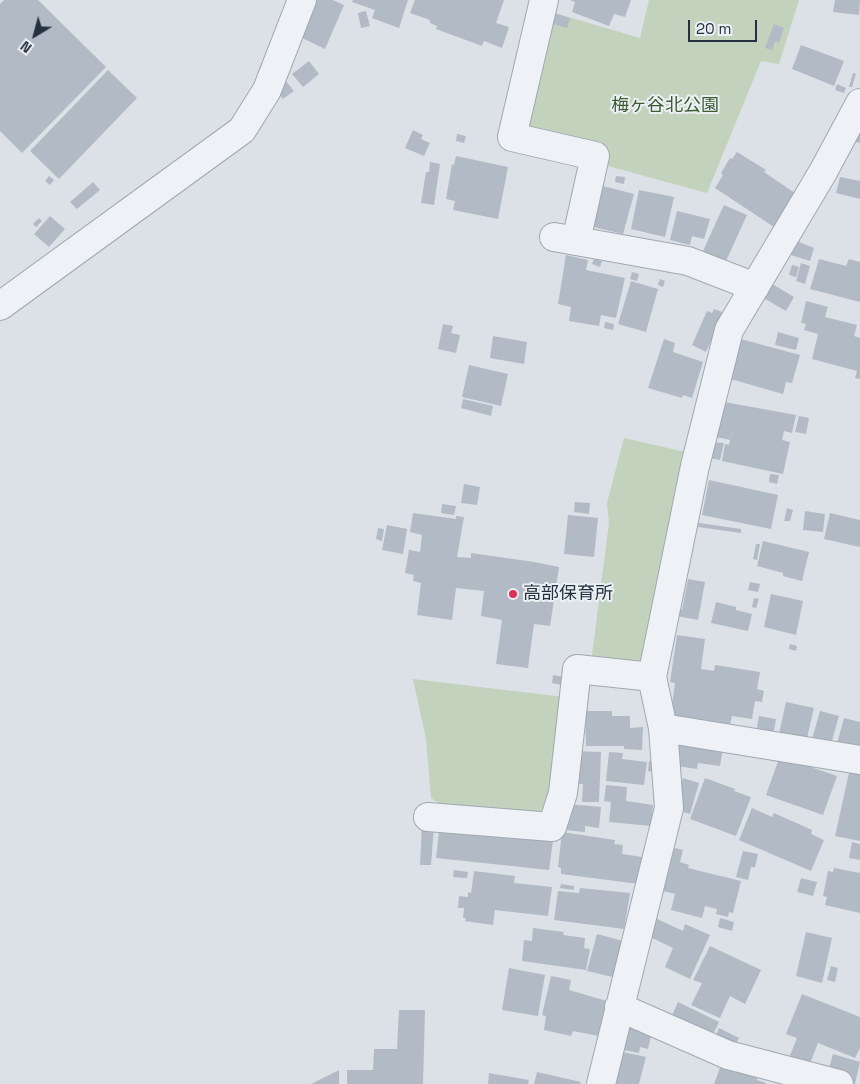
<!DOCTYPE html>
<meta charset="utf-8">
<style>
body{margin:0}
#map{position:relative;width:860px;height:1084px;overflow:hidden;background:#dbe1e7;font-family:"Space Grotesk",sans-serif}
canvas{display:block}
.north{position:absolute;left:10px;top:10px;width:50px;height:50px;-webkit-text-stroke:4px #ebf0f5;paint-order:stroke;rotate:217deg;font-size:14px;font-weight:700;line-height:20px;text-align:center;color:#24303f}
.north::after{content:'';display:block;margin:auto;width:18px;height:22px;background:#24303f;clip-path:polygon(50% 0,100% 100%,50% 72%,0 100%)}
.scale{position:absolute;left:688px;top:20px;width:69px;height:22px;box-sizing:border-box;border:2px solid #24303f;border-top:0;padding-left:6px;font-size:15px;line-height:18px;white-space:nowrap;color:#24303f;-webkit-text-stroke:4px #ebf0f5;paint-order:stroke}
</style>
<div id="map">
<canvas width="860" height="1084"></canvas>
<div class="north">N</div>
<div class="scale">20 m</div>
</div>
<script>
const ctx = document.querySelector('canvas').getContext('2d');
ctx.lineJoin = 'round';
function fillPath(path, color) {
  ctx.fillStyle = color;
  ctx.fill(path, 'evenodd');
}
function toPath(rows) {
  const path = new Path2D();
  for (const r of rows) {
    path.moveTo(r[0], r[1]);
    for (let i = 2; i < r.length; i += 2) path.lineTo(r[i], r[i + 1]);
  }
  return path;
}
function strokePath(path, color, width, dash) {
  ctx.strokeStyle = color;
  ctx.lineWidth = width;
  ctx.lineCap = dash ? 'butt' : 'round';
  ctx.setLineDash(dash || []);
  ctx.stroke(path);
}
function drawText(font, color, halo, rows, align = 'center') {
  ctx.font = font + ' "Space Grotesk","Noto Sans JP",sans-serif';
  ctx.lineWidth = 4;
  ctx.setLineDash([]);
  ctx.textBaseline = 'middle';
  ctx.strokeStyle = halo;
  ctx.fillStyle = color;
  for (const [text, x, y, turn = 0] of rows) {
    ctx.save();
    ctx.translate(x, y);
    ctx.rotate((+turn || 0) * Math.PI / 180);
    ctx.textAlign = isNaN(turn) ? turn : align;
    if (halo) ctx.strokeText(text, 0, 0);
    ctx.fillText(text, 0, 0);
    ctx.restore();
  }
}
fillPath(toPath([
 [649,0,799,0,779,64,761,61,707,193,604,165,520,131,551,12,640,38],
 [624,438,685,452,643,662,591,663,609,523,607,503],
 [413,679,564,697,561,751,544,817,449,810,431,798,426,739]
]), '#c3d2bc');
fillPath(toPath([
 [4,0,38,0,106,67,22,153,0,131,0,4],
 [316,0,333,0,344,5,325,49,300,37],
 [353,0,408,0,399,28,372,18,375,10,352,2],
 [415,0,504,0,496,23,509,27,502,48,484,41,482,46,436,29,437,26,430,23,430,20,410,13],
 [570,0,631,0,625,17,614,14,609,26,572,12,575,2],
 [835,0,860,0,859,15,833,12],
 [366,11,370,26,361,28,358,13],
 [554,13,570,18,567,28,550,23],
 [774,24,784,28,779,43,775,41,772,50,765,48],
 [801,45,844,61,834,86,792,69],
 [309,61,319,74,303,87,292,74],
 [108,70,137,98,59,179,30,151],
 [853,73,856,74,852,87,849,87],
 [285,80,294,91,283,99,275,88],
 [837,84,846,88,844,93,835,90],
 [413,130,423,135,421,139,430,143,424,156,405,148],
 [860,133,860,143,855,142],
 [457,134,466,136,464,143,456,141],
 [737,152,766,170,764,172,795,193,774,227,715,188,723,175,721,173,730,158,732,159],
 [456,156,508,167,498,219,453,210,455,201,446,199,452,164,454,165],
 [430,162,440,164,434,205,421,203,426,172,429,172],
 [49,176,54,180,50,185,45,181],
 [616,176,625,177,624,184,615,182],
 [840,177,860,181,860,199,836,193],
 [93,182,100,190,77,209,70,202],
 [599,185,634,194,623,234,589,226],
 [639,190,674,197,665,237,631,229],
 [724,205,747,215,726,261,703,251],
 [677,211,710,219,704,239,692,236,690,245,670,240],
 [50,216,65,229,49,247,34,234],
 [39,218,42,221,36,227,33,224],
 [796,241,814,248,810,261,791,255],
 [566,255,588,260,586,270,625,278,616,318,601,315,599,326,569,321,571,307,558,304],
 [594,259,602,261,600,267,592,264],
 [819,259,846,266,849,259,860,262,860,302,810,289],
 [801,263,810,266,805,284,796,281],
 [792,265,799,267,796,277,789,275],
 [632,272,639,274,637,281,630,279],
 [660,279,665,281,663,287,658,285],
 [631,281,658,289,646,332,618,324],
 [769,282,794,297,786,311,760,296],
 [806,301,828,307,825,317,857,325,854,336,860,338,860,379,855,378,857,371,812,359,818,334,804,330,806,324,801,323],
 [714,309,722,312,720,316,722,317,706,352,692,345,707,311,712,313],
 [605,322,614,324,613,330,604,328],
 [443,324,453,326,451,333,460,335,456,353,438,349],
 [778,332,799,338,796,350,775,345],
 [493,336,527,342,524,364,490,358],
 [737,338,800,355,792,383,786,382,783,394,727,378],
 [664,339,675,343,673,352,703,362,692,398,683,395,682,398,648,388],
 [469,365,508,374,501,406,462,397],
 [463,399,493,406,491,416,461,408],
 [719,401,796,415,792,433,784,431,782,440,790,442,783,474,722,461,725,444,729,445,738,407,730,440,711,436],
 [799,416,809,418,806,434,795,432],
 [712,442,724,443,720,460,709,458],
 [770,474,779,475,777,484,769,482],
 [709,480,778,495,771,529,702,515],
 [464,484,480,487,477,505,461,503],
 [575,502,590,503,589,514,574,512],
 [442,504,456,506,454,515,441,513],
 [787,508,793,510,790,521,784,521],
 [805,511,825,514,823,532,803,530],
 [413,513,456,519,456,516,464,517,457,557,471,558,471,553,534,562,559,567,550,626,534,624,528,668,496,664,502,620,481,616,484,591,456,588,452,620,417,615,421,583,413,581,414,575,405,573,409,550,420,552,422,535,410,532],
 [830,513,860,520,860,547,824,539],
 [568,515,598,518,594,557,564,554],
 [699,523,741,529,741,533,698,527],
 [387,525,407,529,403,554,382,550],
 [378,528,384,529,382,541,376,539],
 [763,541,809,552,802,581,783,576,783,573,757,566],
 [756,544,760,544,757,560,753,559],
 [688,579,705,582,698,620,677,616,678,609,682,610],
 [750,582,760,584,758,592,748,590],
 [771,594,803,601,796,635,764,627],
 [754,598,759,599,756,608,752,607],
 [716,602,736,607,736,610,752,614,748,631,711,623],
 [677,635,705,639,701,669,714,671,715,665,760,672,757,689,764,691,762,702,755,701,752,719,732,716,729,729,670,720,675,683,670,682],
 [790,644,797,646,796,651,789,649],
 [553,675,568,678,566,686,552,683],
 [786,702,814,708,806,742,779,734],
 [585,711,612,711,612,716,630,716,630,728,643,727,642,750,624,749,624,746,586,746],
 [820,711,839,716,831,744,812,739],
 [759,716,776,719,773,736,756,733],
 [844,718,860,722,860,747,846,743,845,746,837,744],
 [675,736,724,743,720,766,698,763,697,769,677,766],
 [782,750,799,763,837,776,823,815,766,795],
 [574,751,601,752,599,802,582,802,583,784,572,784],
 [609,752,623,753,622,759,647,762,644,785,606,781],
 [649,761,652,762,651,772,648,771],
 [851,764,860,767,860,841,835,836],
 [683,778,699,783,690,814,673,809],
 [705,778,735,789,734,791,751,797,736,836,690,819],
 [606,785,627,787,626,801,653,805,651,826,609,822,611,802,604,801],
 [568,804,601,807,599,828,585,826,585,832,564,830],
 [752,808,772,817,774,813,812,830,811,834,824,840,811,871,739,840],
 [440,822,554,833,549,870,436,858],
 [422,825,434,826,431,865,420,865],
 [562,832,615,840,614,844,623,845,622,854,642,857,639,884,561,874,561,868,558,867],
 [852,842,860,844,860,860,849,858],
 [670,847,683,850,680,862,689,865,688,868,741,881,733,913,729,912,728,917,716,914,717,909,705,906,702,918,671,910,675,894,659,890],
 [743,851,758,854,755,867,751,867,748,880,736,877],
 [834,868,860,873,860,913,825,905,827,897,823,896,828,871,833,872],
 [454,870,468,872,467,878,453,877],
 [474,871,515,876,514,883,552,887,548,916,495,910,493,925,465,921,466,918,463,918,464,908,458,908,459,896,468,897,468,892,471,893],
 [801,878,817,882,813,896,797,892],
 [561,884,574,886,574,890,560,888],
 [580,888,630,893,624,929,554,920,558,891,579,893],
 [653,917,683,931,685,924,710,935,690,979,665,967,673,948,646,935],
 [720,918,734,922,732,931,718,927],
 [533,928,564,932,563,935,585,938,584,948,590,949,586,970,522,961,524,940,532,941],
 [806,932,832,938,822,983,796,976],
 [597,934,623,941,613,977,587,971],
 [710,946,761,970,745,1004,730,996,720,1018,691,1005,702,983,693,980],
 [831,966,838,968,835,982,827,980],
 [509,968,545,975,538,1016,502,1010],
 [551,976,571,980,569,990,607,1001,599,1036,573,1031,571,1036,544,1030,546,1016,542,1015],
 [802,994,860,1017,860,1048,855,1058,818,1043,809,1066,789,1058,797,1038,786,1034],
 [678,1002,719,1022,710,1041,669,1022],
 [399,1010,425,1010,423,1084,347,1084,347,1070,373,1070,374,1049,397,1049],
 [624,1024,652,1032,648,1049,640,1047,639,1053,619,1049],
 [719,1028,739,1038,732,1051,713,1042],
 [618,1051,646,1057,639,1084,611,1084],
 [833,1054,860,1062,855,1084,827,1076],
 [722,1062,758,1074,757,1080,766,1083,766,1084,714,1084],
 [339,1070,339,1084,311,1084],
 [537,1072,581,1082,580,1084,534,1084],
 [489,1073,529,1080,528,1084,488,1084]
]), '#b2bac5');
const minor = toPath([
 [544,0,512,137,595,156,576,241],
 [554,237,688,261,755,287],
 [0,306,242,130,267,90,302,0],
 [663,728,860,760],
 [428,817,552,827,563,793,577,669,652,677],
 [619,1007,728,1055,839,1084],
 [601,1084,669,808,663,728,652,677,695,466,729,330,823,172,860,103]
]);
strokePath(minor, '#a0a8b1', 30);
strokePath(minor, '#eef1f5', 28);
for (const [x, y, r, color] of [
 [513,594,5,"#db3258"]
]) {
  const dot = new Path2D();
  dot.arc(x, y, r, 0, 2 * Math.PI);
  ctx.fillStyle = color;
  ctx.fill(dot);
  strokePath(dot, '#ebf0f5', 2);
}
drawText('18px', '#3c5c30', '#ebf0f5', [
 ["梅ヶ谷北公園",665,106]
]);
drawText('18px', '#24303f', '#ebf0f5', [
 ["高部保育所",523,594]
], 'left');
</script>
